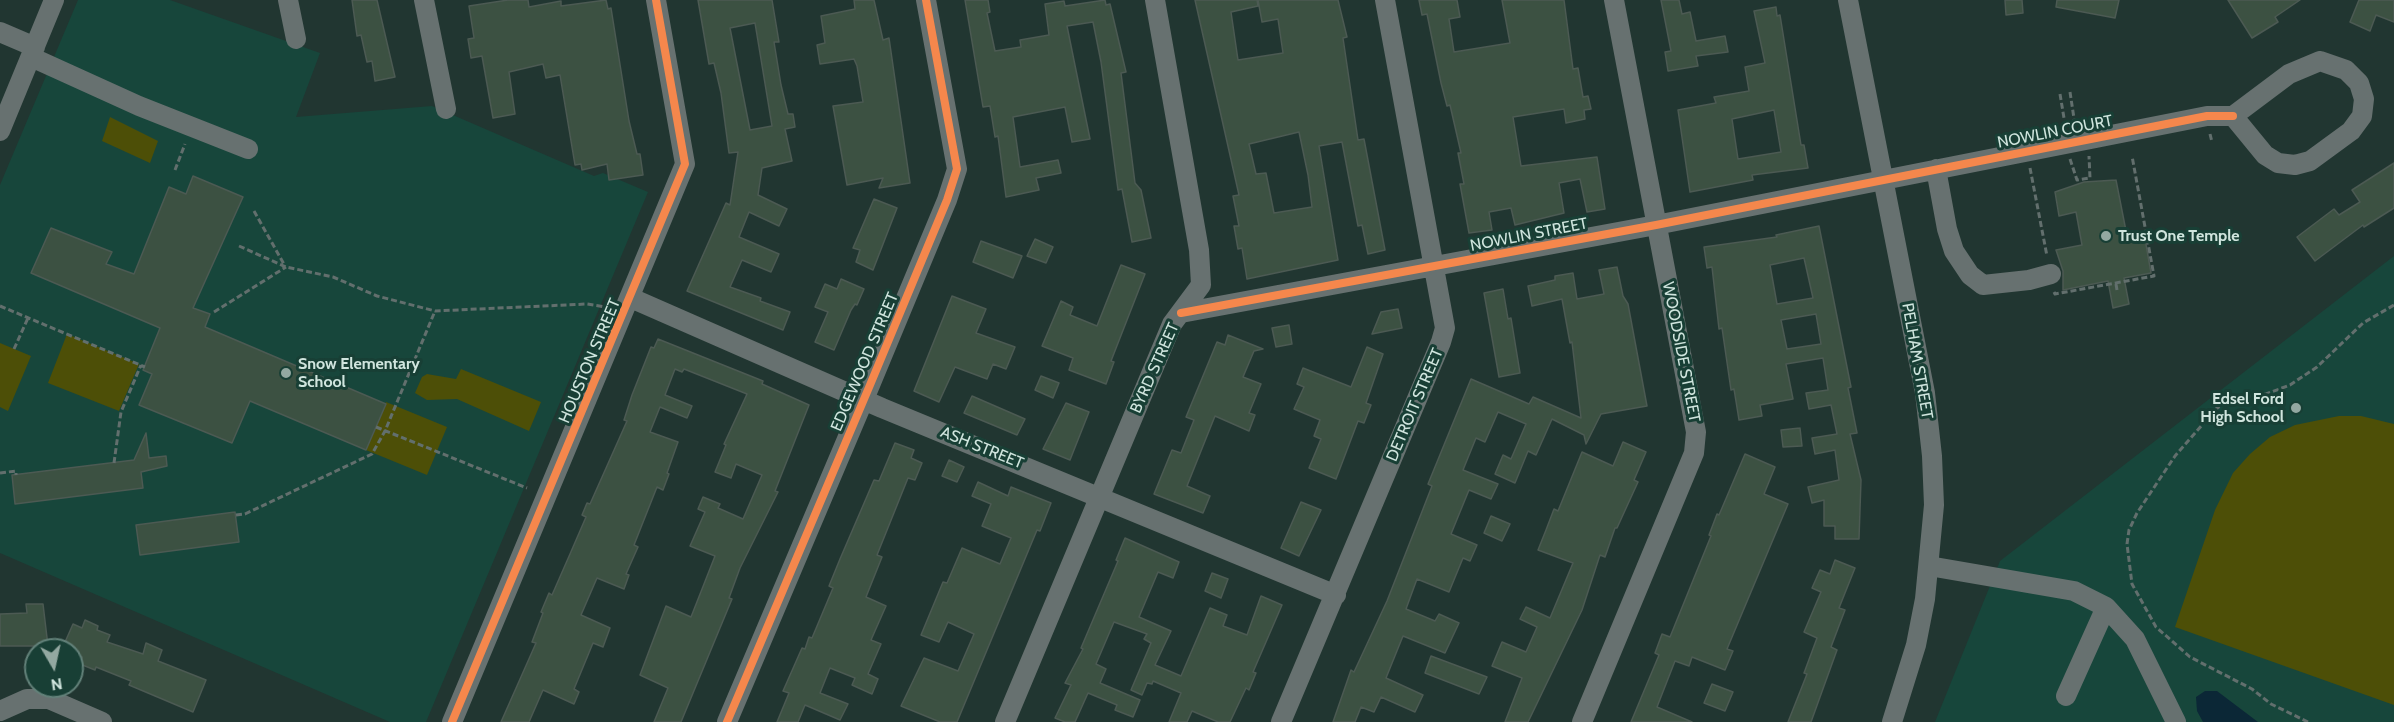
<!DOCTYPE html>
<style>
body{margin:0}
#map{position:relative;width:2394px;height:722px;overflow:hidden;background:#213631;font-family:Cabin,sans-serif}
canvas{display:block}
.north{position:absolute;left:24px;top:638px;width:60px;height:60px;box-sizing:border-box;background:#183f35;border:2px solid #628179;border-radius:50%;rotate:171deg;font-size:16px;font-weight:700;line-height:24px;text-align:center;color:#d0e5de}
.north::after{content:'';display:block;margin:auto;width:21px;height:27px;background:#93a8a1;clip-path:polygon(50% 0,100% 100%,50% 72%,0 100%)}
</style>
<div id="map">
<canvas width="2394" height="722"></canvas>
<div class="north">N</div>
</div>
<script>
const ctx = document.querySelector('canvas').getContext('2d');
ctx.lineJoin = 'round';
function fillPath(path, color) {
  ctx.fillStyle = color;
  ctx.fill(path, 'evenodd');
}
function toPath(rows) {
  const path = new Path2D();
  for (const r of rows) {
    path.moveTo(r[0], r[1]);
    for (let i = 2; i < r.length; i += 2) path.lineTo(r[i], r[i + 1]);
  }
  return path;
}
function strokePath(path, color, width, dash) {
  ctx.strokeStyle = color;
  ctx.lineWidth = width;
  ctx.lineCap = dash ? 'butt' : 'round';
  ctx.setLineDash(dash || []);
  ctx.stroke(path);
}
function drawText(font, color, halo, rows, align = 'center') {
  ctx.font = font + ' Cabin,sans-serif';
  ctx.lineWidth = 6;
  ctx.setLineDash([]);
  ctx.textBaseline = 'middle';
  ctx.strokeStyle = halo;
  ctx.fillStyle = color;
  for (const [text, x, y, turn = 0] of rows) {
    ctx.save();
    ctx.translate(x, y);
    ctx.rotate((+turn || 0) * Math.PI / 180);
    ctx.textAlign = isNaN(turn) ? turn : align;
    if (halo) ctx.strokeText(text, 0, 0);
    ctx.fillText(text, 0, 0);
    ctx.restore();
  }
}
fillPath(toPath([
 [78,0,170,0,320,53,296,117,432,106,594,176,603,173,648,192,426,722,390,722,0,553,0,185],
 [2394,256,2394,722,1935,722,2000,561]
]), '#17463b');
fillPath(toPath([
 [110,117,158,141,150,163,102,141],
 [67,334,139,364,119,411,48,383],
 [0,343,31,356,8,411,0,407],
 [461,369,541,402,529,431,457,399,427,400,415,393,422,377,427,374,456,379],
 [386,402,447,427,427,475,366,450],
 [2339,416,2361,416,2394,424,2394,705,2175,627,2215,510,2233,473,2250,454,2270,437,2295,425]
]), '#4d4f07');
fillPath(toPath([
 [2205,691,2217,691,2258,722,2203,722,2197,711,2196,697]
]), '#0b2736');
const building = toPath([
 [352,0,377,0,395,77,375,81,372,61,367,62,361,35,357,36,352,0],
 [508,0,528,0,529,7,561,1,561,6,606,0,608,9,611,8,629,121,637,154,640,154,643,175,609,180,607,164,582,170,581,164,575,165,560,75,546,78,543,64,509,72,515,114,493,118,482,56,471,58,468,39,474,38,469,6,508,0],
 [698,0,772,0,779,42,774,42,781,85,788,114,793,114,795,127,785,129,792,161,762,168,758,195,787,209,779,226,749,212,739,237,779,254,771,272,742,260,730,287,761,298,760,301,790,312,783,330,687,291,726,203,730,205,738,152,729,153,721,93,714,63,709,64,698,0],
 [755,23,772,126,750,130,730,28,755,23],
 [854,0,874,0,883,40,889,38,910,183,879,188,883,178,847,185,833,106,863,102,857,66,854,59,820,64,817,45,825,43,821,16,855,9,854,0],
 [965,0,988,0,990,12,987,13,995,51,1021,47,1020,40,1049,35,1045,4,1064,1,1065,6,1105,0,1106,5,1110,4,1126,72,1121,73,1135,183,1141,190,1151,238,1132,242,1122,189,1118,190,1101,62,1093,22,1067,26,1090,139,1072,142,1065,107,1013,117,1020,167,1058,160,1061,173,1036,178,1039,190,1006,197,998,136,995,137,990,106,983,107,965,0],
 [1195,0,1257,0,1258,6,1231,12,1238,60,1283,53,1278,19,1262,22,1258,0,1338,0,1347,37,1343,38,1358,140,1364,139,1385,250,1368,254,1362,225,1358,226,1342,142,1319,146,1338,260,1247,279,1242,248,1238,249,1234,226,1239,226,1233,196,1239,195,1195,0],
 [1299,132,1308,175,1312,207,1274,213,1266,173,1256,174,1249,144,1299,132],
 [1419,0,1457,0,1460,17,1449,19,1454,52,1510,43,1502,0,1564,0,1573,69,1578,68,1583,97,1588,96,1591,109,1584,110,1585,119,1566,123,1564,109,1513,117,1521,166,1597,157,1605,209,1587,212,1580,179,1559,183,1564,213,1515,225,1511,208,1489,212,1492,230,1469,233,1460,184,1464,184,1458,153,1461,153,1450,105,1447,106,1441,83,1427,14,1422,15,1419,0],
 [1661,0,1679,0,1682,14,1690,12,1696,41,1725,36,1728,52,1696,56,1698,66,1668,71,1665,52,1671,51,1661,0],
 [2005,0,2022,0,2023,13,2006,15,2005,0],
 [2057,0,2119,0,2115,18,2056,7,2057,0],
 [2228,0,2300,0,2275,17,2278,22,2252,38,2228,0],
 [2359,0,2394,0,2394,22,2376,15,2370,31,2350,22,2359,0],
 [1776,7,1777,16,1780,15,1801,145,1804,145,1808,168,1752,175,1753,180,1690,192,1678,110,1716,103,1714,97,1749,91,1745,67,1765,63,1754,11,1776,7],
 [1774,110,1781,152,1738,159,1732,119,1774,110],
 [2394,163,2394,208,2364,227,2363,225,2315,261,2297,237,2334,209,2339,215,2360,202,2352,190,2394,163],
 [193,176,243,197,193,308,210,314,205,327,386,404,366,450,250,401,232,443,139,405,152,374,143,370,160,328,31,273,51,228,112,252,106,264,134,274,169,187,186,194,193,176],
 [2116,180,2127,236,2144,233,2151,273,2124,278,2129,304,2113,308,2108,281,2063,290,2063,271,2056,250,2082,245,2076,212,2059,216,2055,192,2084,182,2116,180],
 [874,199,897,208,873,270,856,262,860,250,853,248,874,199],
 [1819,226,1851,387,1848,388,1857,433,1850,434,1861,480,1859,539,1835,539,1835,526,1824,526,1824,500,1812,503,1808,487,1839,480,1835,450,1815,454,1812,438,1837,434,1831,405,1809,409,1806,393,1828,390,1823,358,1786,364,1793,399,1760,405,1762,416,1739,420,1734,389,1731,390,1722,328,1719,329,1712,267,1707,268,1704,247,1777,237,1776,235,1819,226],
 [1804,258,1813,298,1777,304,1770,265,1804,258],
 [1816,314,1821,344,1787,349,1781,320,1816,314],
 [1035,239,1053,247,1046,263,1027,256,1035,239],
 [981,241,1022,256,1013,278,973,262,981,241],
 [1121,265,1145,274,1111,361,1114,362,1106,384,1069,370,1073,358,1042,346,1061,301,1073,307,1070,315,1097,326,1121,265],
 [1617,267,1623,296,1628,304,1647,406,1601,414,1586,444,1584,435,1552,419,1536,455,1528,451,1515,483,1495,474,1503,455,1511,459,1526,424,1498,412,1485,442,1476,438,1463,470,1498,484,1491,499,1469,490,1451,534,1477,545,1470,561,1463,558,1449,592,1417,579,1406,609,1435,621,1439,614,1459,623,1445,653,1403,636,1386,678,1423,695,1415,712,1381,697,1374,712,1361,707,1355,722,1333,722,1351,670,1354,672,1387,601,1432,486,1428,484,1471,379,1529,404,1533,397,1581,418,1572,342,1570,343,1562,299,1532,306,1528,286,1555,280,1555,276,1573,273,1577,299,1604,294,1599,270,1617,267],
 [841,279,864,289,857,305,855,304,851,310,834,350,815,342,828,312,815,307,825,284,837,289,841,279],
 [1503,289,1508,319,1511,318,1520,373,1499,377,1484,293,1503,289],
 [952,296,986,309,976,333,1015,347,1006,369,993,364,987,379,955,367,939,402,914,391,952,296],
 [1398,309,1402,328,1372,334,1381,312,1398,309],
 [1289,325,1292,344,1276,347,1272,328,1289,325],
 [1228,335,1263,349,1254,351,1243,377,1261,384,1249,413,1255,415,1249,431,1215,416,1187,486,1210,496,1203,513,1154,494,1172,450,1181,453,1194,420,1186,417,1217,342,1225,345,1228,335],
 [658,339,763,381,762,384,809,405,775,491,778,492,740,568,729,598,732,599,681,722,654,722,668,688,640,675,666,606,691,617,715,556,690,546,705,512,698,509,703,497,720,504,718,508,743,519,762,475,736,464,731,478,715,472,726,445,724,444,747,394,684,369,682,372,675,369,665,395,692,406,687,418,660,407,650,432,678,442,667,473,669,474,663,490,657,487,634,545,638,547,626,574,629,575,624,589,597,578,581,615,610,628,603,647,593,643,574,689,579,692,574,704,543,690,529,722,501,722,536,643,532,642,543,613,541,612,549,593,552,595,570,554,586,517,582,515,587,503,590,504,627,421,624,420,632,395,651,347,654,348,658,339],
 [1367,347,1383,354,1366,403,1371,405,1364,423,1358,421,1336,479,1309,468,1321,439,1314,436,1320,420,1294,409,1304,387,1297,384,1303,368,1351,387,1367,347],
 [1041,376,1059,383,1053,398,1035,390,1041,376],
 [972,396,1025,419,1017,435,964,413,972,396],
 [1066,403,1089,412,1070,460,1043,449,1066,403],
 [1800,428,1802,446,1783,447,1781,430,1800,428],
 [146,433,149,458,166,456,167,466,141,472,143,488,15,504,12,475,134,460,146,433],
 [1623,442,1646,452,1634,480,1638,482,1617,528,1615,528,1605,557,1600,555,1582,610,1528,722,1505,722,1522,678,1492,666,1502,642,1526,652,1537,627,1520,619,1526,607,1550,618,1573,563,1538,550,1546,530,1554,509,1558,511,1582,452,1613,466,1623,442],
 [895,443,914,450,911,458,922,463,915,480,908,478,877,555,882,557,866,597,886,606,871,640,881,644,868,674,878,679,872,694,852,685,855,678,830,668,820,693,848,704,840,720,805,705,798,722,777,722,789,693,783,691,802,648,805,649,809,637,812,638,833,588,829,586,840,559,874,480,879,481,895,443],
 [1745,454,1775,467,1764,494,1788,504,1727,649,1733,651,1725,670,1692,657,1689,666,1675,661,1657,707,1692,722,1631,722,1659,655,1655,653,1662,634,1670,637,1711,536,1709,535,1717,514,1719,515,1745,454],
 [949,460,964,467,957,482,942,476,949,460],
 [978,482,1008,496,1011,487,1051,503,1040,531,1037,530,957,722,940,722,901,706,924,658,958,671,974,634,948,622,939,642,921,635,943,582,947,583,962,548,1000,564,1011,538,982,526,991,504,972,496,978,482],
 [1301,502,1321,510,1299,556,1281,548,1301,502],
 [235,512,239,542,140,555,136,525,235,512],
 [1491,516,1510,524,1502,541,1484,533,1491,516],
 [1125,538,1179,562,1173,578,1158,572,1139,617,1171,631,1155,665,1181,676,1210,608,1227,615,1223,626,1247,635,1261,596,1282,605,1253,672,1256,673,1249,690,1246,688,1230,722,1218,722,1192,711,1187,722,1169,722,1181,693,1153,681,1152,684,1147,683,1142,695,1131,690,1151,643,1144,639,1147,634,1114,622,1096,664,1106,669,1100,683,1140,700,1133,717,1115,710,1117,705,1088,693,1075,722,1065,722,1055,718,1071,685,1065,683,1083,649,1081,648,1118,561,1116,560,1125,538],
 [1835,560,1855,568,1839,608,1845,610,1831,647,1837,650,1811,722,1788,722,1807,674,1804,673,1817,638,1804,632,1821,592,1812,588,1820,570,1830,574,1835,560],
 [1212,573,1228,579,1221,598,1205,591,1212,573],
 [26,604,43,604,48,646,0,646,0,614,27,613,26,604],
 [85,620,98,626,97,630,110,635,107,642,143,654,146,643,162,650,158,661,206,680,193,712,129,685,131,681,96,667,95,670,80,664,82,657,72,653,72,650,62,649,73,624,82,628,85,620],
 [1431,656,1487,677,1479,694,1425,673,1431,656],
 [1712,684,1733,692,1725,711,1704,703,1712,684]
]);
fillPath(building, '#3c5142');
strokePath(building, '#4c5a53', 1.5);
strokePath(toPath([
 [2070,92,2075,125],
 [2060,94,2064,118],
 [2210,134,2212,142],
 [2070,159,2077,180,2090,178,2089,156],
 [2030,168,2047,256],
 [175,170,185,144],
 [254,211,285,266],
 [239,246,286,267,333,277,377,296,435,311,587,304,606,307],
 [2116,284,2117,290],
 [2054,292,2055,294,2154,276,2132,156],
 [0,306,145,367],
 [214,312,286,267],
 [14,349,28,318],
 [376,427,527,488],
 [114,463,121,412,141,365],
 [0,473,16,471,16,475],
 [236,515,245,514,372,454,385,431,435,311],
 [2308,722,2271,704,2252,689,2190,657,2156,627,2132,584,2127,544,2129,530,2137,513,2175,456,2216,409,2229,399,2266,394,2290,385,2317,367,2363,323,2394,305]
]), '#626f6d', 3, [6, 3]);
strokePath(toPath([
 [288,0,296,39],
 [424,0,446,109],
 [1848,0,1925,393,1932,456,1934,505,1925,599,1916,645,1892,722],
 [0,32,35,47],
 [31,57,139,106,248,149],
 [2320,61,2346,70,2359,83,2364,99,2362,116,2351,131,2310,161,2295,165,2278,163,2265,155,2233,116,2289,74,2320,61],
 [0,131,54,0],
 [1936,169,1947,229,1954,251,1970,275,1983,285,2029,280,2051,274],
 [631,298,882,408,1336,595],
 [1181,313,1656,225,2207,116,2233,116],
 [1929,566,2074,591,2106,607,2066,696],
 [2106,607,2135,639,2176,722],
 [0,711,27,699,49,699,102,722],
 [452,722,685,164,656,0],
 [727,722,870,385,947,200,957,169,926,0],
 [1005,722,1172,324,1201,285,1199,250,1155,0],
 [1281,722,1441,342,1445,328,1385,0],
 [1582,722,1694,453,1696,432,1614,0]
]), '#677170', 20);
strokePath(toPath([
 [1181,313,1656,225,2207,116,2233,116],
 [452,722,685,164,656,0],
 [727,722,870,385,947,200,957,169,926,0]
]), '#f5874c', 8);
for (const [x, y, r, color] of [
 [2106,236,6,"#93a8a1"],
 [286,373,6,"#93a8a1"],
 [2296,408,6,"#93a8a1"]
]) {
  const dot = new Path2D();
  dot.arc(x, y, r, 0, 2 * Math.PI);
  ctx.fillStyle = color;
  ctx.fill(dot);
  strokePath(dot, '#183f35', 2);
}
drawText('16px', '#d0e5de', '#183f35', [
 ["NOWLIN COURT",2055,132,-11],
 ["NOWLIN STREET",1529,235,-11],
 ["WOODSIDE STREET",1681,352,79],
 ["HOUSTON STREET",590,361,-67],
 ["PELHAM STREET",1917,361,80],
 ["EDGEWOOD STREET",865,362,-67],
 ["BYRD STREET",1155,368,-66],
 ["DETROIT STREET",1415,405,-67],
 ["ASH STREET",982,448,22]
]);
drawText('bold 16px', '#d0e5de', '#183f35', [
 ["Trust One Temple",2118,236],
 ["Snow Elementary",298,364],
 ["School",298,382],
 ["Edsel Ford",2284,399,"right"],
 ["High School",2284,417,"right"]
], 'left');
</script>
